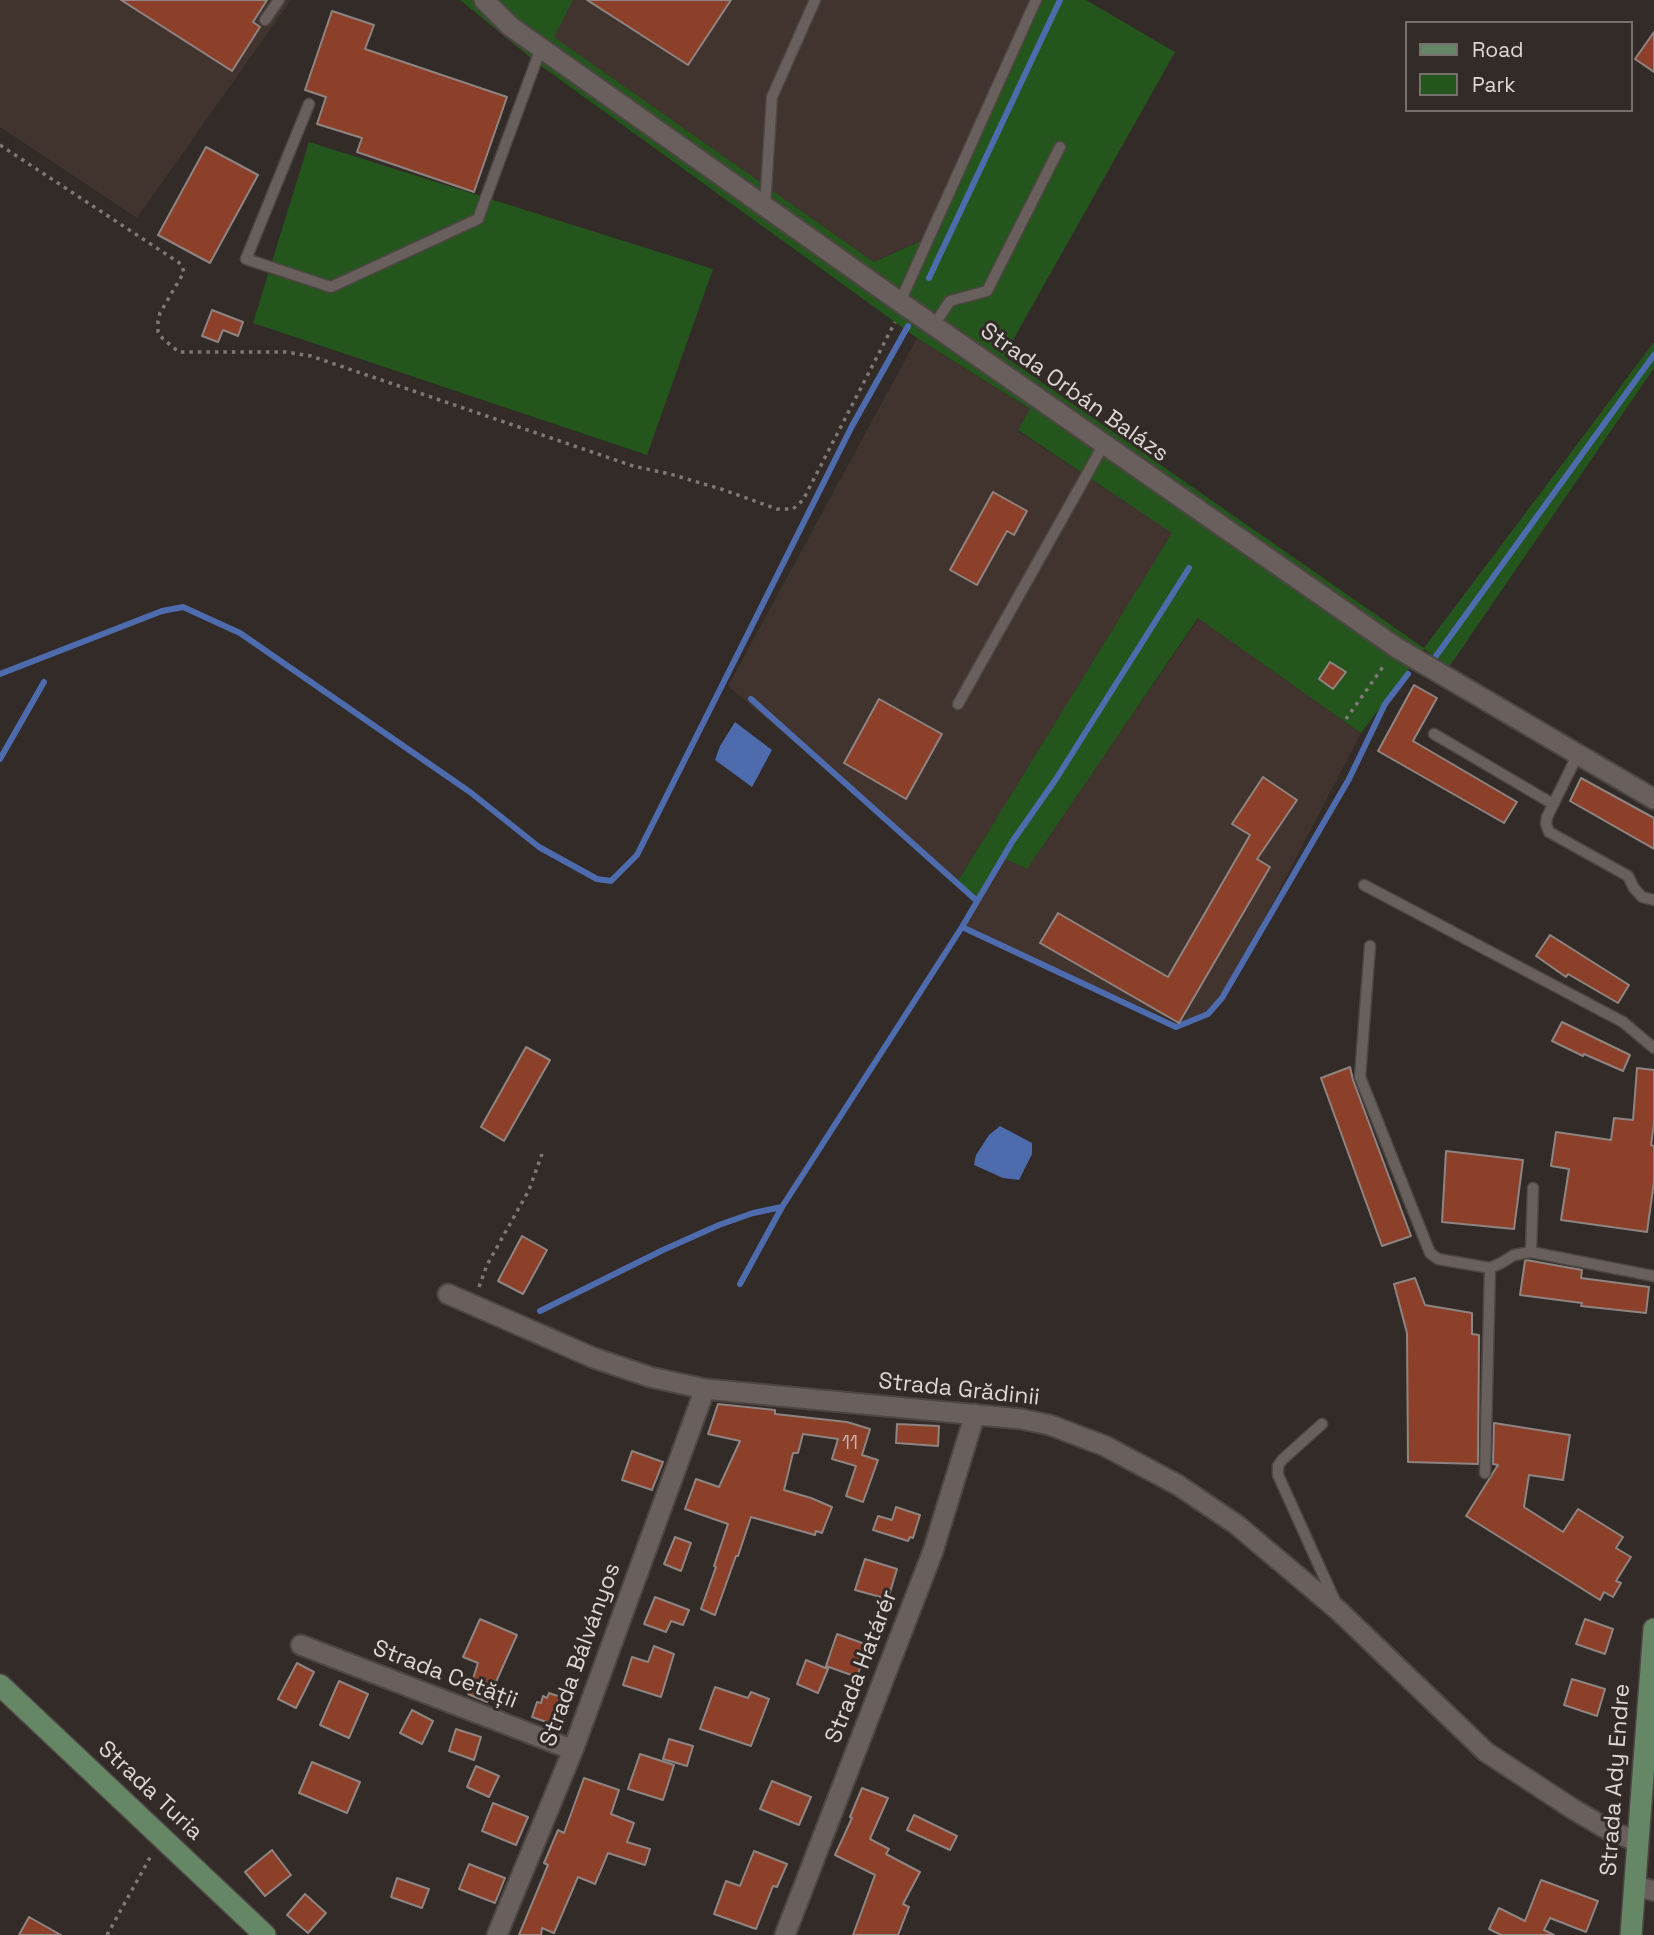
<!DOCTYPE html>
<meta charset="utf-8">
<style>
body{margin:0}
#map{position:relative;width:1654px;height:1935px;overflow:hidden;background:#322b27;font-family:"Space Grotesk",sans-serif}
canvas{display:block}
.legend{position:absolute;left:1405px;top:21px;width:228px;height:91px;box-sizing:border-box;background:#322b27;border:2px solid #76706d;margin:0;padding:9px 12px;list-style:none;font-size:21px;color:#ddd8d6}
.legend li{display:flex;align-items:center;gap:14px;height:35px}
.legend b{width:35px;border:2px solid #76706d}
</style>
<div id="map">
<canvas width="1654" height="1935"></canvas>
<ul class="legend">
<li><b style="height:9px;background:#658765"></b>Road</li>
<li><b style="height:19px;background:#24551d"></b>Park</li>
</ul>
</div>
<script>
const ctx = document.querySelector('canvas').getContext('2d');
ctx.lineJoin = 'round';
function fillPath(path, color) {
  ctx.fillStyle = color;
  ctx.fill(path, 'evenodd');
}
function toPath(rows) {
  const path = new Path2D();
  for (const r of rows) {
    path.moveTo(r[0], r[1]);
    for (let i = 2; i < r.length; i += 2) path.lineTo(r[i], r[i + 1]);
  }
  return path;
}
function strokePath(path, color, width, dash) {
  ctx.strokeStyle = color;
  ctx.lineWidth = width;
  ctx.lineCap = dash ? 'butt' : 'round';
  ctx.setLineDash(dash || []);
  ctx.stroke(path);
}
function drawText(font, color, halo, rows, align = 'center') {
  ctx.font = font + ' "Space Grotesk",sans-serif';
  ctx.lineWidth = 6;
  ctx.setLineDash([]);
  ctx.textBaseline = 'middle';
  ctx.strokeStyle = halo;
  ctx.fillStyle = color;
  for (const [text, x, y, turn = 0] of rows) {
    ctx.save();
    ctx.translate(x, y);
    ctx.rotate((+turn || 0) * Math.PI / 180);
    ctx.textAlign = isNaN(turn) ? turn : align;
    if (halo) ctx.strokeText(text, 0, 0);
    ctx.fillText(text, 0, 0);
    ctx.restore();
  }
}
fillPath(toPath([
 [0,0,291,0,137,218,0,127],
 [573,0,1032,0,923,240,874,262,553,37],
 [917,338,1031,410,1018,431,1173,533,958,881,728,686],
 [1199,618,1361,733,1219,1006,1179,1023,963,928,1003,858,1027,868]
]), '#41332d');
fillPath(toPath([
 [460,0,573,0,554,37,874,262,923,240,1032,0,1086,0,1175,52,1004,356,1424,648,1654,342,1654,368,1449,667,1424,649,1361,733,1198,618,1027,869,1003,858,980,900,958,881,1172,533,1018,430,1030,409,917,338,537,63],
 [309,142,713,269,647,455,253,323]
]), '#24551d');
fillPath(toPath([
 [735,722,772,750,752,787,715,760,720,746],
 [1000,1126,1032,1143,1032,1154,1019,1180,1003,1178,974,1165,976,1155,989,1135]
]), '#4d6bad');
strokePath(toPath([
 [929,278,1060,0],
 [1436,656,1654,355],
 [0,674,162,611,183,607,240,633,470,792,539,847,597,879,611,881,637,855,852,426,908,326],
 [751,699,977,901],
 [0,759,44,682],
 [962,927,1012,842,1056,779,1189,568],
 [740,1284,782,1207,962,927,1176,1027,1208,1014,1222,998,1349,779,1385,704,1408,674],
 [540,1311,663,1250,719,1225,753,1213,782,1207]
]), '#4d6bad', 6);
const building = toPath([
 [121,0,267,0,253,22,260,27,232,71,121,0],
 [587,0,731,0,688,65,587,0],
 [332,11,374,25,365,49,507,97,474,192,357,152,362,138,317,124,326,97,305,90,332,11],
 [1654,32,1654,72,1635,59,1654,32],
 [206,147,258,175,210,263,158,235,206,147],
 [212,310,243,322,238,336,223,330,218,342,202,336,212,310],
 [993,492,1027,511,1014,535,1007,531,977,585,950,570,993,492],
 [1330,662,1346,672,1333,689,1319,679,1330,662],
 [1414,685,1437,698,1413,741,1517,802,1504,823,1378,751,1414,685],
 [879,699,942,734,906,799,844,763,879,699],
 [1263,777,1297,800,1257,859,1270,867,1179,1023,1040,943,1058,913,1168,977,1250,835,1232,824,1263,777],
 [1581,778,1654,818,1654,849,1570,801,1581,778],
 [1550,935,1629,985,1618,1003,1568,974,1566,977,1536,956,1550,935],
 [1562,1022,1630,1055,1623,1071,1584,1054,1583,1056,1552,1041,1562,1022],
 [526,1047,550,1060,504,1141,481,1127,526,1047],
 [1350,1067,1353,1080,1411,1236,1382,1246,1321,1078,1350,1067],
 [1637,1068,1654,1070,1654,1124,1651,1145,1654,1146,1654,1182,1647,1232,1561,1220,1569,1169,1551,1166,1556,1132,1611,1140,1614,1118,1633,1120,1637,1068],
 [1446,1151,1523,1160,1514,1229,1442,1222,1446,1151],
 [522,1236,547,1250,523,1294,498,1281,522,1236],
 [1526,1260,1582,1270,1581,1278,1649,1287,1646,1313,1581,1306,1582,1303,1520,1295,1525,1261,1526,1260],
 [1415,1278,1425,1305,1472,1313,1472,1334,1479,1335,1478,1464,1408,1462,1407,1333,1394,1284,1415,1278],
 [718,1404,775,1410,775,1414,847,1422,870,1429,862,1455,878,1460,863,1502,846,1496,856,1466,832,1459,838,1439,803,1434,798,1453,793,1453,784,1490,811,1498,832,1507,822,1533,816,1531,815,1535,751,1517,738,1556,736,1556,715,1615,701,1609,716,1567,714,1566,728,1524,685,1509,696,1479,719,1487,740,1441,708,1434,718,1404],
 [1494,1423,1570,1435,1563,1480,1529,1475,1524,1507,1563,1532,1578,1509,1623,1537,1616,1548,1631,1557,1616,1581,1621,1583,1613,1597,1604,1592,1600,1600,1466,1516,1498,1465,1493,1464,1494,1423],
 [897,1424,939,1426,938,1446,896,1443,897,1424],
 [632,1451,663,1462,652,1490,622,1480,632,1451],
 [896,1507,920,1515,913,1538,910,1537,908,1541,873,1530,878,1516,892,1520,896,1507],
 [675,1537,691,1543,681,1571,664,1564,675,1537],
 [865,1559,897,1569,888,1599,855,1590,865,1559],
 [655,1597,689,1610,683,1625,671,1621,666,1632,644,1624,655,1597],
 [480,1619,517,1635,487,1702,468,1694,478,1663,463,1657,480,1619],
 [1585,1619,1613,1629,1605,1654,1576,1644,1585,1619],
 [837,1634,868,1645,857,1677,826,1666,837,1634],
 [654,1646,674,1654,661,1697,623,1685,632,1657,648,1662,654,1646],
 [806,1660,828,1669,818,1693,797,1684,806,1660],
 [297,1663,314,1672,296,1708,278,1699,297,1663],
 [1572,1679,1605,1689,1597,1716,1564,1705,1572,1679],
 [339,1681,368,1694,349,1738,320,1725,339,1681],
 [715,1687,748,1698,751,1692,769,1699,751,1746,700,1729,715,1687],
 [549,1693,570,1700,561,1727,532,1717,537,1702,541,1703,543,1696,547,1698,549,1693],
 [412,1710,433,1721,422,1744,400,1733,412,1710],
 [456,1729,481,1737,474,1760,449,1751,456,1729],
 [669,1739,693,1746,687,1766,663,1759,669,1739],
 [640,1754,674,1765,663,1800,628,1789,640,1754],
 [312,1762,360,1782,347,1813,299,1793,312,1762],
 [476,1766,499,1776,489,1797,467,1787,476,1766],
 [584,1778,619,1790,611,1814,634,1823,627,1842,650,1849,645,1865,608,1853,595,1884,578,1877,554,1933,542,1928,541,1935,519,1935,548,1865,544,1863,558,1830,564,1833,584,1778],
 [772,1781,811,1797,799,1825,760,1809,772,1781],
 [862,1788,888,1798,870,1839,889,1849,886,1854,920,1872,903,1904,909,1907,898,1935,853,1935,875,1875,835,1855,852,1818,850,1817,862,1788],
 [493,1803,528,1817,516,1845,482,1831,493,1803],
 [914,1815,957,1836,950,1850,907,1830,914,1815],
 [272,1850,291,1875,265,1896,245,1872,272,1850],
 [754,1851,787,1864,777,1887,773,1886,756,1929,714,1914,726,1881,740,1886,754,1851],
 [469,1864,505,1878,495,1903,459,1889,469,1864],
 [397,1878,429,1889,422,1908,391,1897,397,1878],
 [1541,1880,1598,1901,1586,1932,1550,1918,1544,1930,1554,1935,1501,1935,1489,1929,1499,1908,1525,1921,1541,1880],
 [305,1894,326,1913,308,1933,287,1915,305,1894],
 [29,1917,61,1935,19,1935,29,1917]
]);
fillPath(building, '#8c402a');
strokePath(building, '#8e8481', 2);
const lane = toPath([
 [265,20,279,0],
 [309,104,246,259,331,287,478,219,541,48],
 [765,206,772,97,815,0],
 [900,302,1036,0],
 [934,325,950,301,987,291,1060,147],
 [958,704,1104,444],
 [1434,734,1553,804],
 [1578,754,1547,817,1546,824,1549,832,1628,876,1634,888,1642,897,1654,900],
 [1364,885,1623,1022,1654,1048],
 [1370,946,1360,1077,1430,1253,1438,1259,1490,1268,1501,1263,1514,1255,1531,1252,1654,1276],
 [1531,1252,1533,1188],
 [1322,1424,1282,1460,1278,1466,1278,1475,1335,1601],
 [1485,1473,1490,1268]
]);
const street = toPath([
 [484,0,510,26,524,36,900,302,1397,648,1654,799],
 [448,1294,594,1358,650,1377,705,1389,1021,1419,1050,1425,1105,1446,1178,1485,1237,1525,1339,1611,1486,1752,1573,1809,1612,1832,1637,1841],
 [301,1645,573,1750],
 [1635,1886,1654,1891],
 [497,1935,573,1750,705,1389],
 [785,1935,933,1551,975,1414]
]);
const primary = toPath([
 [0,1685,265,1935],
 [1631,1935,1654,1629]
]);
strokePath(lane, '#4d4643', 13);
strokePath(street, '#4d4643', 23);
strokePath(primary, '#4d4643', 24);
strokePath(toPath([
 [0,145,181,264,184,272,160,313,158,321,158,332,163,339,179,352,286,352,311,356,633,466,670,474,721,489,777,509,793,509,803,500,895,322],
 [1346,719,1385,664],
 [479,1287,487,1265,529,1190,542,1154],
 [107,1935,152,1854]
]), '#7f7975', 3.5, [3.5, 5]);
strokePath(lane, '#69605d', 10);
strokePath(street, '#69605d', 19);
strokePath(primary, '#658765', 21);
drawText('19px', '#c9b2ab', null, [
 ["11",850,1444]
]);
drawText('23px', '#ddd8d6', '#322b27', [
 ["Strada Orbán Balázs",1074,393,35],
 ["Strada Grădinii",959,1390,6],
 ["Strada Bálványos",581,1655,-70],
 ["Strada Határér",862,1667,-69],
 ["Strada Cetății",445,1675,21],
 ["Strada Ady Endre",1616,1780,-86],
 ["Strada Turia",150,1791,43]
]);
</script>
